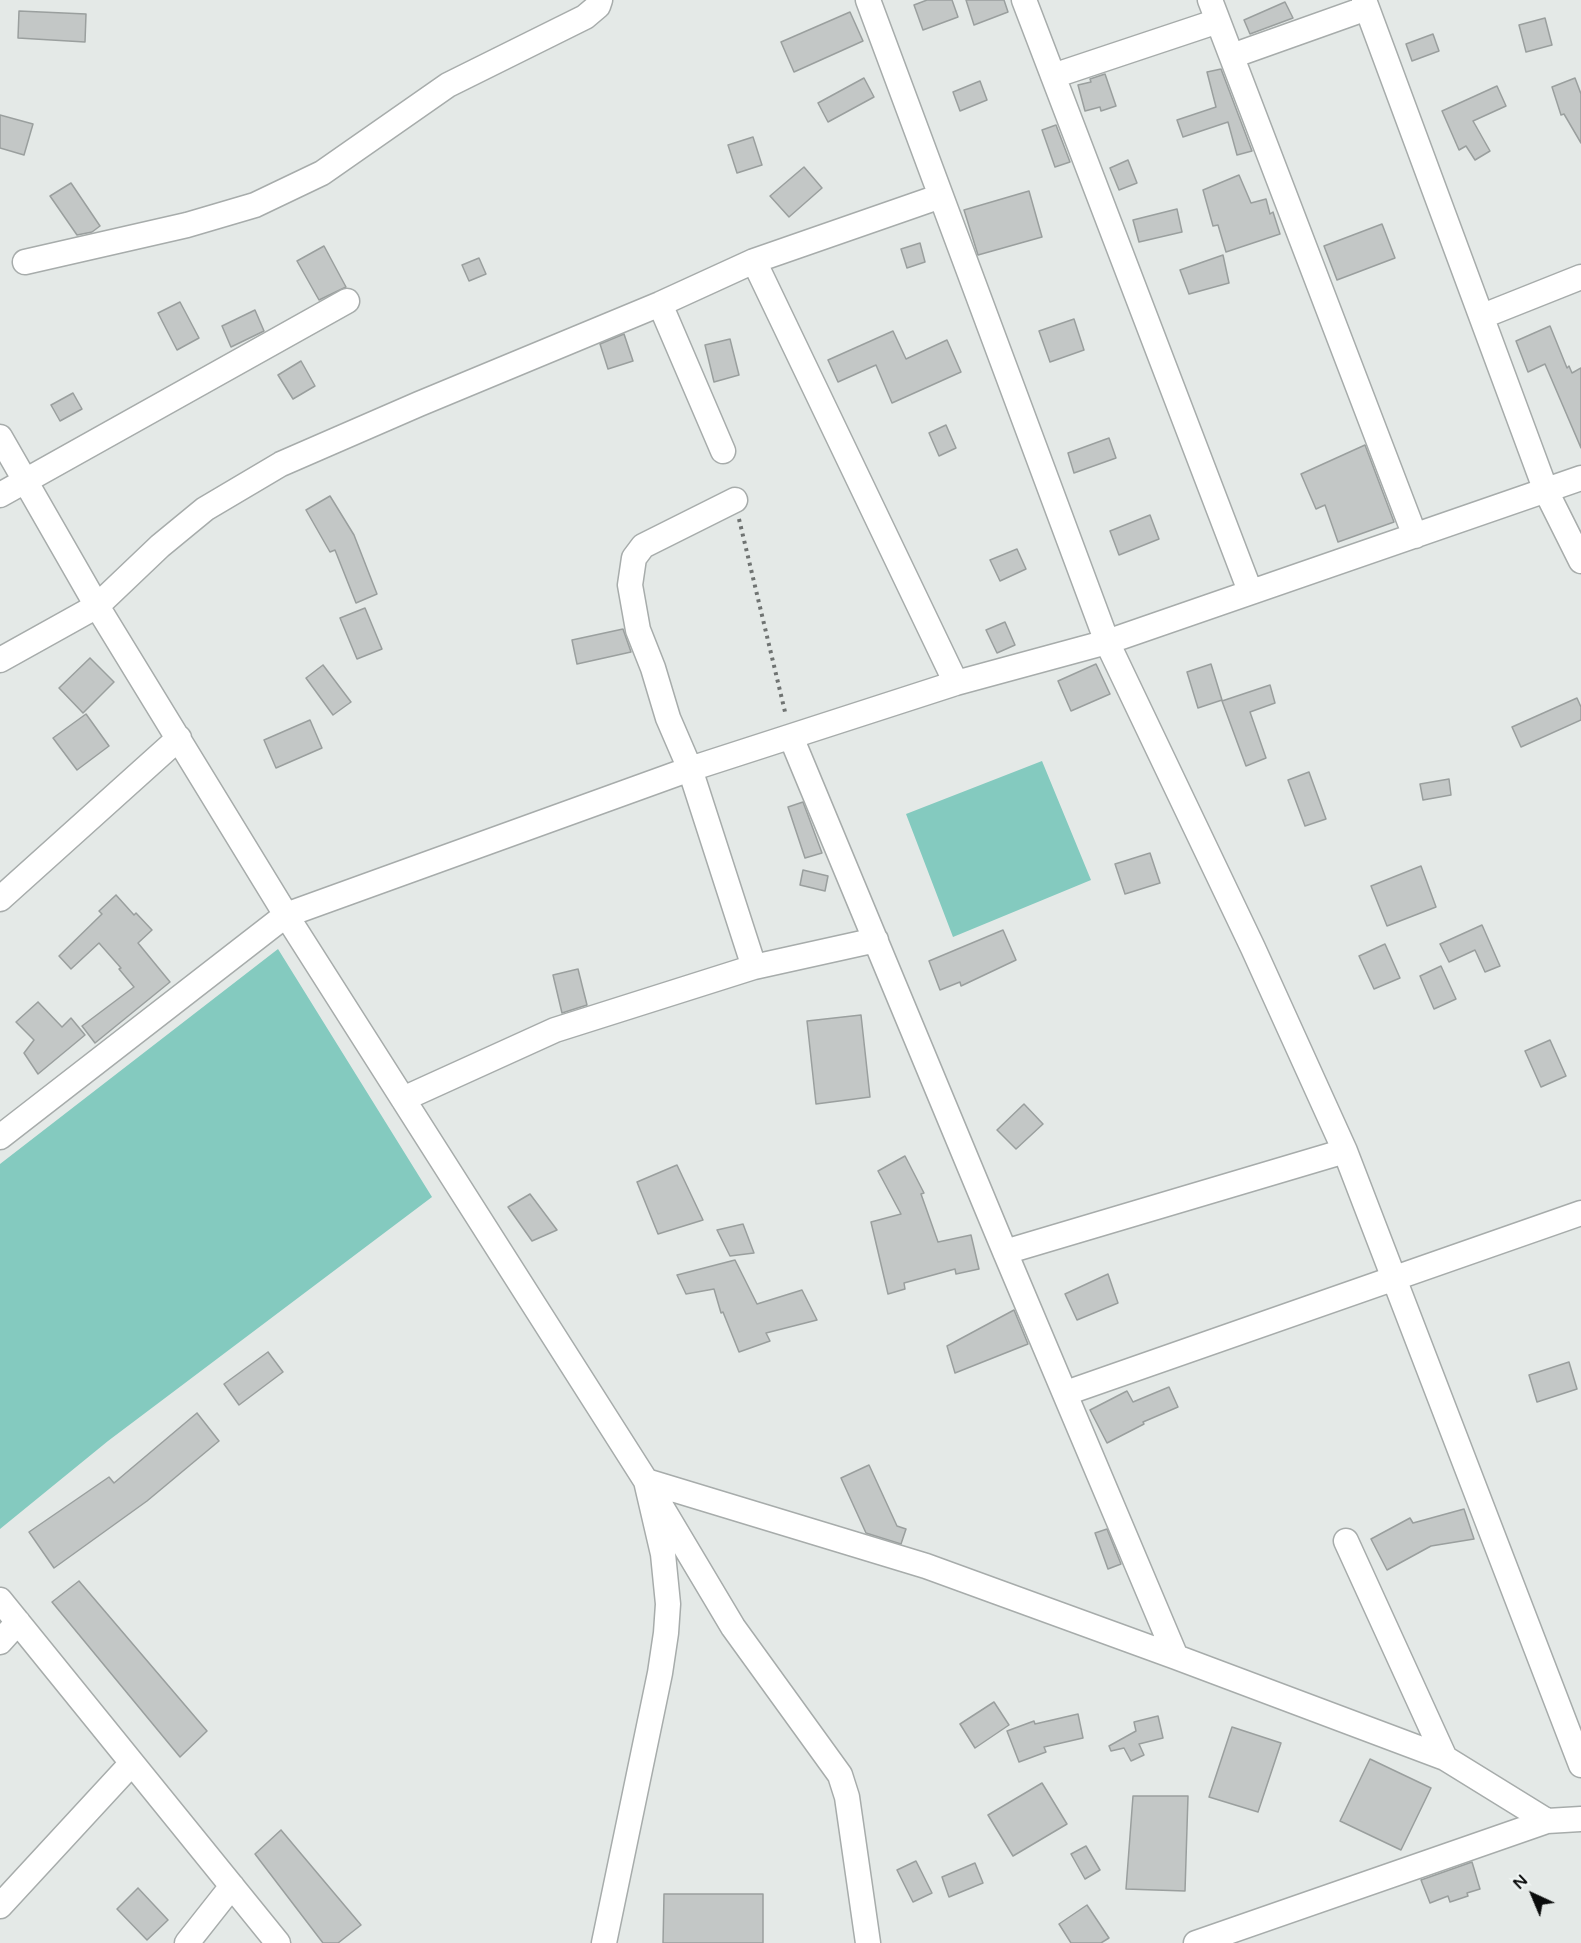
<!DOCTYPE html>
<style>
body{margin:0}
#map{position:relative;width:1581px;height:1943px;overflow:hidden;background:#e4e9e7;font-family:"Varela Round",sans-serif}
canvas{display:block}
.north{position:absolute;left:1503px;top:1865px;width:60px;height:60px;-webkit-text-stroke:4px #f1f6f5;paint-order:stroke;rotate:316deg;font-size:16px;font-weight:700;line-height:24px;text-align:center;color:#0a0c0c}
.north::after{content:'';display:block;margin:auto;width:21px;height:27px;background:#0a0c0c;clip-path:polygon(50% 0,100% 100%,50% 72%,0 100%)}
</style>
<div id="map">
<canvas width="1581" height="1943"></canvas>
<div class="north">N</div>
</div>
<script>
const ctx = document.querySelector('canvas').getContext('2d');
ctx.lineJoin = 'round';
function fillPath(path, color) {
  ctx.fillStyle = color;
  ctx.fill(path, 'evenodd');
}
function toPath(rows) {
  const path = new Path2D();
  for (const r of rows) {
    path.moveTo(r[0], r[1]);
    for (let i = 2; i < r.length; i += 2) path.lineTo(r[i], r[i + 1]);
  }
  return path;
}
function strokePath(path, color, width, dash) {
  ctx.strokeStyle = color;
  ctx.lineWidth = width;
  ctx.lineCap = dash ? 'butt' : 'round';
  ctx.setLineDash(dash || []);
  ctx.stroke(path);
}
fillPath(toPath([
 [1042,761,1091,880,953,937,906,814],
 [278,949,432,1197,108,1441,0,1529,0,1164]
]), '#84cabf');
const building = toPath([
 [927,0,952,0,958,17,923,30,914,5,927,0],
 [966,0,1004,0,1008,12,974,25,966,0],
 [1285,2,1293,18,1250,34,1244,20,1285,2],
 [19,11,86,14,85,42,18,38,19,11],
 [850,12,863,41,794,72,781,42,850,12],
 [1545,18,1552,45,1526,52,1519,25,1545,18],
 [1433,34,1439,51,1412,61,1406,44,1433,34],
 [1221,69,1252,151,1237,155,1228,122,1183,137,1177,120,1216,107,1207,72,1221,69],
 [1105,74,1116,106,1101,111,1100,107,1085,111,1078,85,1091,82,1090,79,1105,74],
 [864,78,874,97,828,122,818,103,864,78],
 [1575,78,1581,94,1581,143,1564,114,1561,115,1552,87,1575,78],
 [980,81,987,100,960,111,953,92,980,81],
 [1497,86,1506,106,1473,121,1490,151,1475,160,1466,146,1459,150,1442,111,1497,86],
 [0,115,33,124,24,155,0,148,0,115],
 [1056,125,1070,162,1055,167,1042,130,1056,125],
 [753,137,762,165,737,173,728,145,753,137],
 [1128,160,1137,183,1119,190,1110,168,1128,160],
 [804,167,822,188,789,217,770,196,804,167],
 [1239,175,1251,203,1266,199,1270,214,1273,212,1280,234,1226,252,1218,225,1213,226,1203,190,1239,175],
 [71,183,100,226,92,232,77,235,50,196,71,183],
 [1029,191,1042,237,978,255,964,210,1029,191],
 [1177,209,1182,232,1139,242,1133,220,1177,209],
 [1382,224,1395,258,1337,280,1324,246,1382,224],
 [920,243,925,262,907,268,901,249,920,243],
 [324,246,346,287,319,300,297,261,324,246],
 [1223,255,1229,283,1189,294,1180,270,1223,255],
 [479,258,486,274,469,281,462,265,479,258],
 [180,302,199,338,177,350,158,313,180,302],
 [255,310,264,331,231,347,222,326,255,310],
 [1074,319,1084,350,1050,362,1039,331,1074,319],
 [1550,326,1567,368,1569,366,1572,373,1581,368,1581,448,1545,364,1528,372,1516,341,1550,326],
 [893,331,906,359,947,340,961,372,892,403,876,365,838,382,828,360,893,331],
 [624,334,633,361,608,369,600,344,624,334],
 [730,339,739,375,714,382,705,345,730,339],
 [301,361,315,386,293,399,278,375,301,361],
 [73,393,82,409,60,421,51,405,73,393],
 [946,425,956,448,939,456,929,433,946,425],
 [1109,438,1116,458,1074,473,1068,453,1109,438],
 [1365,445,1394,522,1338,542,1325,505,1316,509,1301,474,1365,445],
 [330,496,354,535,377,594,356,603,335,550,330,552,306,510,330,496],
 [1150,515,1159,539,1119,555,1110,531,1150,515],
 [1017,549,1026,569,1000,581,990,560,1017,549],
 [365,608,382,649,357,659,340,618,365,608],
 [1005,622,1015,645,997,653,986,630,1005,622],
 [623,629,631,652,577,664,572,640,623,629],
 [90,658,114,682,83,713,59,688,90,658],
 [1096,664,1110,694,1071,711,1058,681,1096,664],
 [1211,664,1222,700,1198,708,1187,672,1211,664],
 [323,665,351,702,333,715,306,678,323,665],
 [1270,685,1275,703,1250,712,1266,758,1246,766,1222,701,1270,685],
 [1577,698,1581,707,1581,720,1521,747,1512,727,1577,698],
 [86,714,109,746,77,770,53,738,86,714],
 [310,720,322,748,276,768,264,740,310,720],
 [1309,772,1326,819,1305,826,1288,780,1309,772],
 [1449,779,1451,795,1423,800,1420,784,1449,779],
 [803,802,822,853,805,858,788,807,803,802],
 [1150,853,1160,883,1125,894,1115,864,1150,853],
 [1421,866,1436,907,1387,926,1371,886,1421,866],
 [803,870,828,876,825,891,800,885,803,870],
 [116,895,134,915,136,913,152,930,138,943,170,982,95,1043,82,1026,134,987,119,969,121,968,99,943,71,969,59,956,102,914,99,911,116,895],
 [1482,925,1500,966,1485,972,1475,950,1449,962,1440,944,1482,925],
 [1003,930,1016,960,961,986,960,982,940,990,929,961,1003,930],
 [1385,944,1400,978,1374,989,1359,956,1385,944],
 [1441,966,1456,999,1434,1009,1420,976,1441,966],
 [578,969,587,1005,562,1013,553,975,578,969],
 [38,1002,62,1027,71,1018,85,1035,38,1074,24,1053,34,1040,16,1022,38,1002],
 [861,1015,870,1097,816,1104,807,1021,861,1015],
 [1550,1040,1566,1076,1541,1087,1525,1051,1550,1040],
 [1024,1104,1043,1124,1016,1149,997,1130,1024,1104],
 [905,1156,924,1193,921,1194,938,1242,971,1235,979,1269,956,1274,955,1269,904,1283,905,1289,888,1294,871,1222,901,1214,878,1171,905,1156],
 [677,1165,703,1220,658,1234,637,1182,677,1165],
 [530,1194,557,1230,532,1241,508,1207,530,1194],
 [743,1224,754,1253,730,1256,717,1230,743,1224],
 [735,1260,757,1304,802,1290,817,1320,766,1333,770,1341,739,1352,723,1312,721,1313,714,1289,686,1294,677,1275,735,1260],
 [1108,1274,1118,1303,1077,1320,1065,1294,1108,1274],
 [1014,1310,1028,1344,955,1373,947,1346,1014,1310],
 [268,1352,283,1372,239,1405,224,1384,268,1352],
 [1569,1362,1577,1389,1537,1402,1529,1375,1569,1362],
 [1169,1387,1178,1407,1143,1422,1144,1424,1107,1443,1090,1410,1127,1391,1133,1402,1169,1387],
 [197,1413,219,1441,147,1501,54,1568,29,1532,109,1477,114,1483,197,1413],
 [869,1465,897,1526,906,1529,901,1544,866,1533,841,1478,869,1465],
 [1464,1509,1474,1539,1431,1546,1387,1570,1371,1539,1410,1518,1413,1523,1464,1509],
 [1107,1529,1121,1564,1108,1569,1095,1533,1107,1529],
 [79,1581,207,1731,180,1757,52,1602,79,1581],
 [994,1702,1009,1725,975,1748,960,1724,994,1702],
 [1078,1714,1083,1738,1044,1747,1046,1752,1019,1762,1007,1731,1034,1721,1035,1724,1078,1714],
 [1158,1716,1163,1738,1139,1744,1144,1755,1131,1761,1124,1748,1111,1751,1109,1746,1136,1731,1134,1722,1158,1716],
 [1232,1727,1281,1743,1258,1812,1209,1797,1232,1727],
 [1370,1759,1431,1788,1401,1850,1340,1821,1370,1759],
 [1042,1783,1067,1824,1013,1856,988,1815,1042,1783],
 [1133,1796,1188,1796,1185,1891,1126,1889,1133,1796],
 [281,1830,361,1925,338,1943,323,1943,255,1854,281,1830],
 [1086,1846,1100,1870,1085,1879,1071,1854,1086,1846],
 [916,1861,932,1893,913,1902,897,1870,916,1861],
 [1472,1862,1480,1889,1467,1893,1468,1896,1450,1902,1448,1896,1430,1903,1421,1880,1472,1862],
 [975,1863,983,1883,949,1897,942,1877,975,1863],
 [138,1888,168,1920,147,1940,117,1909,138,1888],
 [664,1894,763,1894,763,1943,663,1943,664,1894],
 [1087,1905,1109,1938,1101,1943,1071,1943,1059,1924,1087,1905]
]);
fillPath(building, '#c3c7c6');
strokePath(building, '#9a9f9e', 1.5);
const street = toPath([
 [868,0,1107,642,1253,948,1345,1151,1581,1765],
 [1024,0,1250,591],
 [1210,0,1415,536],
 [1364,0,1546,491,1581,561],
 [1232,56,1367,8],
 [1053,76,1218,21],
 [754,261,956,683],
 [25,262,187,225,255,205,322,173,448,85,585,17,598,6,600,0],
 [660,304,723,451],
 [1483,316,1581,277],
 [0,437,97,606,286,915,646,1481,733,1627,840,1775,847,1797,868,1943],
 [0,495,347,301],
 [735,500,643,546,634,558,630,585,638,630,653,668,668,718,690,769,754,967],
 [0,660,97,606,160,546,205,509,281,464,419,404,660,304,754,261,941,196],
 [791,737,1005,1252,1176,1657],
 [0,899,179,738],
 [403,1099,555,1030,754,967,876,940],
 [0,1137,286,915,690,769,956,683,1107,642,1581,478],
 [1005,1252,1345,1151],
 [1066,1393,1581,1213],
 [1346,1541,1445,1758],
 [0,1600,278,1943],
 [0,1642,18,1622],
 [0,1906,132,1763],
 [187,1943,232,1886],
 [604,1943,660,1673,666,1633,668,1604,663,1554,646,1481,926,1566,1176,1657,1445,1758,1547,1821,1581,1819],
 [1196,1943,1547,1821]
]);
strokePath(street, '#a7acab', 27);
strokePath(toPath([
 [739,519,786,716]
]), '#6f7372', 4, [3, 4.5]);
strokePath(street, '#fff', 24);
</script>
